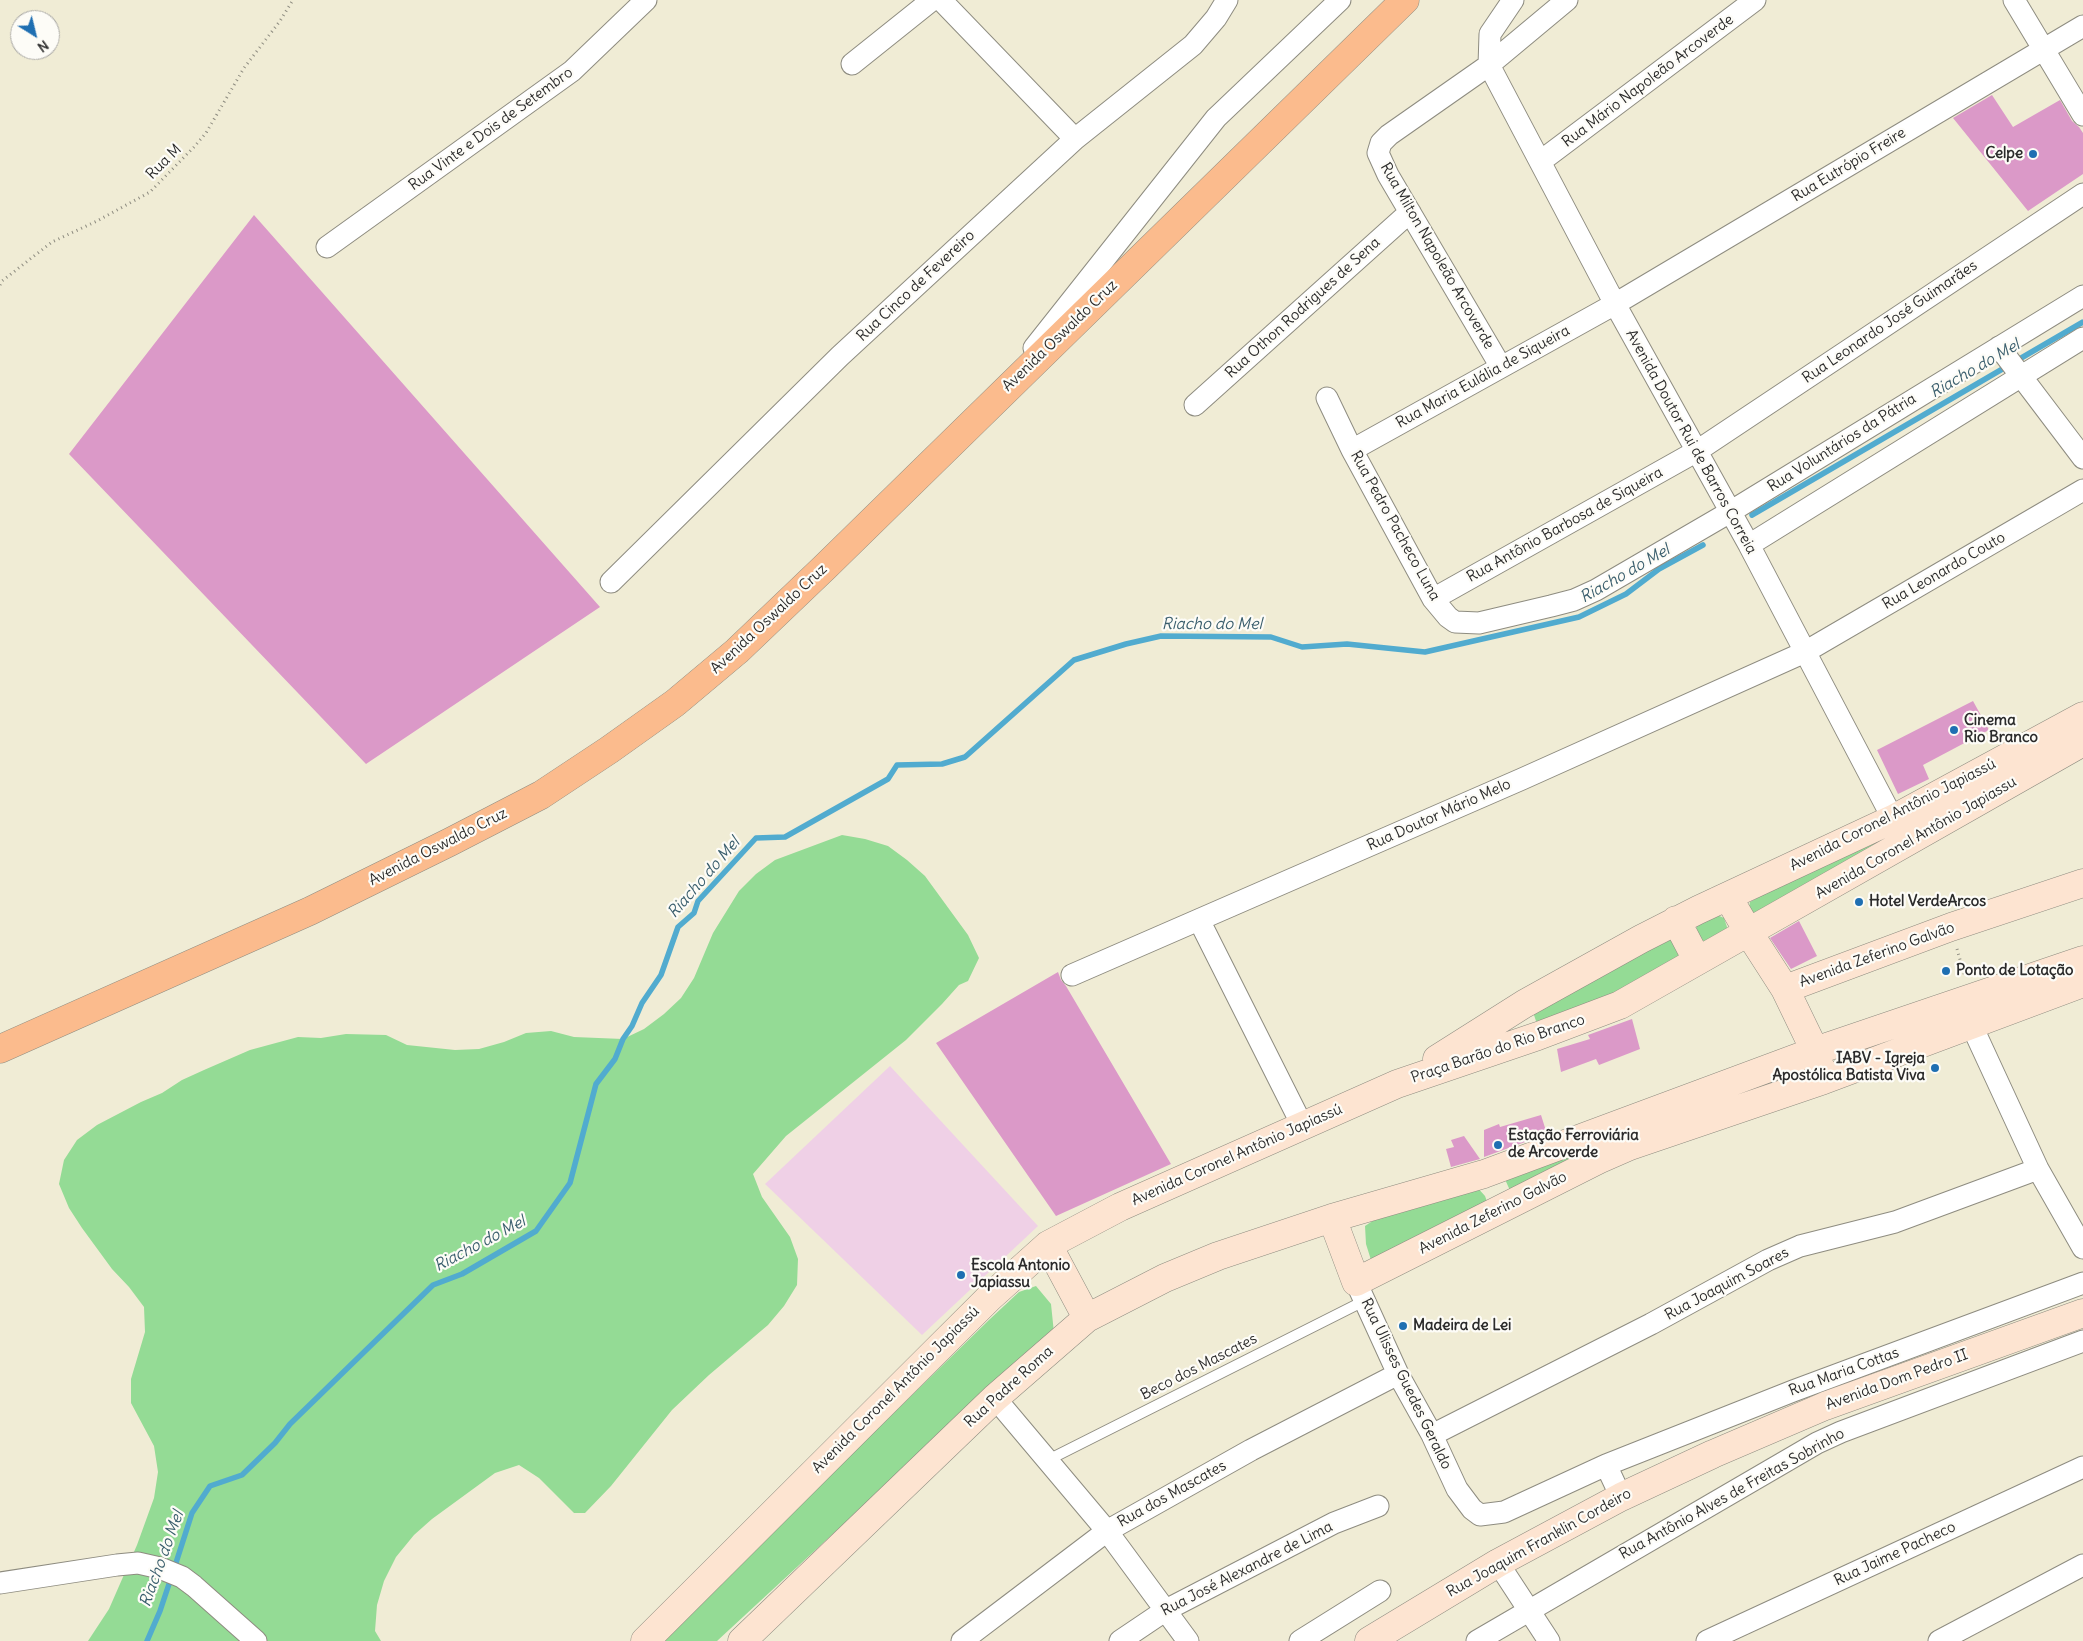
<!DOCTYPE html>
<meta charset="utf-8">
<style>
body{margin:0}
#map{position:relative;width:2083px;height:1641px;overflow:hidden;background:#f0ecd5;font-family:Delius,sans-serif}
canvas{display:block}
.north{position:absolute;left:10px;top:10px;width:50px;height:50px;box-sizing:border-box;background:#fdfcf7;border:1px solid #a9a8a5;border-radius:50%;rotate:144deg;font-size:14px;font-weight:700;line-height:20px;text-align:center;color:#2b2b2b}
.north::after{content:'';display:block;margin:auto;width:18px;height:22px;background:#1f6fb2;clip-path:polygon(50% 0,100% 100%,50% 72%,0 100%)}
</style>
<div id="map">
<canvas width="2083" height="1641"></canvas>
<div class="north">N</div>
</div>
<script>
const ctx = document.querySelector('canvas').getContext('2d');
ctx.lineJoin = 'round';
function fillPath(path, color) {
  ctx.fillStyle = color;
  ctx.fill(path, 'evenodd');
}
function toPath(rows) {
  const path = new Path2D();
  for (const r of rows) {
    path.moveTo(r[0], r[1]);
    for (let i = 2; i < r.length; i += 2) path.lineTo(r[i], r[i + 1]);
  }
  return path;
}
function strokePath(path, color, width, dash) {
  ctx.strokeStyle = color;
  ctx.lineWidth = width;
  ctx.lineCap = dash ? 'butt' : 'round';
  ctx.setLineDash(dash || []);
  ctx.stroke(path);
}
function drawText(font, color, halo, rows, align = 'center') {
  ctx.font = font + ' Delius,sans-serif';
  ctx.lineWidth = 4.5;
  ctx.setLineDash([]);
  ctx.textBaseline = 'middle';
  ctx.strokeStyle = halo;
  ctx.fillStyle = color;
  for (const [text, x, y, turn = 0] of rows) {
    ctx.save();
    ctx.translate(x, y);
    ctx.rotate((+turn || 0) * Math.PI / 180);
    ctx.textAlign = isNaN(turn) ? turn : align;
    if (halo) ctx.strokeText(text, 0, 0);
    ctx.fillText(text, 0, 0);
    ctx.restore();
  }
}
fillPath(toPath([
 [890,1066,1038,1226,922,1335,765,1184]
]), '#efd0e6');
fillPath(toPath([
 [2060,731,1759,918,1748,912,1750,902],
 [842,835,865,839,888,846,907,860,925,876,968,935,979,958,968,981,959,985,942,1004,906,1040,786,1136,753,1174,762,1197,790,1237,798,1259,797,1285,784,1306,768,1325,709,1375,672,1410,611,1486,585,1513,574,1513,539,1478,519,1465,495,1473,432,1519,414,1535,396,1557,384,1581,377,1605,375,1631,381,1641,88,1641,109,1609,137,1545,154,1498,158,1472,154,1446,131,1403,131,1379,145,1332,144,1307,129,1287,112,1269,82,1228,69,1208,59,1184,64,1160,77,1140,97,1125,141,1102,162,1093,182,1080,204,1070,250,1050,298,1037,321,1038,346,1034,386,1035,407,1045,455,1050,479,1049,504,1042,526,1033,551,1031,574,1037,623,1039,644,1029,664,1014,681,998,694,978,713,933,739,891,756,874,775,860],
 [1715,914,1724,918,1728,930,1709,944,1700,939,1696,930,1698,919],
 [1660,936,1672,940,1680,949,1680,959,1673,969,1547,1025,1536,1021,1532,1009],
 [1695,1109,1513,1197,1503,1175],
 [1476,1186,1485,1196,1488,1204,1371,1260,1366,1244,1365,1226,1377,1218],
 [1036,1286,1051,1304,1054,1333,876,1494,717,1641,660,1641,990,1319,1019,1292]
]), '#94db95');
strokePath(toPath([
 [1752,515,2083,322],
 [174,1569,192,1513,210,1486,242,1475,275,1443,290,1424,433,1285,462,1274,536,1231,570,1183,596,1084,615,1059,623,1039,632,1026,642,1003,661,975,678,927,694,913,698,901,756,838,785,837,888,779,897,765,942,764,965,757,1074,660,1126,644,1161,636,1271,637,1302,647,1347,644,1425,652,1579,617,1626,594,1659,569,1703,545],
 [147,1641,160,1611,171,1578]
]), '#51abcf', 5.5);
fillPath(toPath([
 [1992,95,2013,127,2060,100,2072,121,2079,127,2083,133,2083,174,2028,211,1953,118],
 [254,215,600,607,366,764,69,454],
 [1973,701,1989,730,1923,765,1929,779,1898,794,1877,750],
 [1799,921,1817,956,1791,969,1770,938],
 [1058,972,1061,980,1066,986,1171,1164,1056,1216,936,1043],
 [1632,1019,1640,1049,1599,1065,1596,1059,1561,1072,1557,1049,1590,1039,1588,1035],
 [1541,1115,1547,1134,1484,1157,1484,1130,1499,1124,1500,1127],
 [1464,1136,1480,1159,1451,1167,1446,1149,1454,1147,1451,1140]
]), '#db99c8');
const lane = toPath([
 [1048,1460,1364,1301]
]);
const street = toPath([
 [941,0,1075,139],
 [1513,0,1490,34,1489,65,1615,304,1749,545,1893,819],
 [2014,0,2083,115],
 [852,64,932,0],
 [1541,161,1755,0],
 [327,247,572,71,646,0],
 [1999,347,2083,458],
 [1034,348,1216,118,1340,0],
 [1501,367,1388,175,1378,153,1381,143,1389,135,1489,65,1567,0],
 [1327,398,1352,450,1433,599,1448,617,1455,622,1479,623,1551,606,1574,600,1596,590,1730,512,2083,296],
 [1195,405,1410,212],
 [1352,450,1615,304,2083,26],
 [1749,545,2083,338],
 [611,582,840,356,1075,139,1193,45,1216,18,1227,0],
 [1433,599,1697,451,2083,194],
 [1199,920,1302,1125],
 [1072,975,1522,779,1805,652,2083,490],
 [1971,1009,1971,1024,2038,1169,2083,1248],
 [1356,1282,1398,1374,1432,1435,1457,1489,1472,1509,1480,1515,1504,1512,1606,1465,1793,1391,2083,1283],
 [995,1398,1107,1531,1188,1641],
 [1432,1435,1651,1324,1768,1260,1800,1246,1895,1222,2038,1169],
 [1606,1465,1621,1497],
 [1498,1563,1549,1641],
 [0,1583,117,1565,138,1563,160,1568,182,1577,194,1586,256,1641],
 [962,1641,1107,1531,1251,1450,1398,1374],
 [1120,1641,1166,1610,1334,1523,1378,1506],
 [1300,1641,1380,1591],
 [1477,1641,1817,1443,1841,1432,2083,1341],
 [1707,1641,2083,1467],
 [1939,1641,2083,1565]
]);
const secondary = toPath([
 [1728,897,1749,933,1785,989,1815,1051,1820,1067],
 [1676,920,1697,960],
 [1785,989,1951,927,2083,883],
 [1437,1059,1524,1004,1641,939,1698,910,1893,819,2083,716],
 [1332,1218,1356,1282,1598,1160,1630,1146,1824,1080,2083,983],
 [1048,1245,1087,1318],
 [645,1641,989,1298,1048,1245,1120,1207,1397,1084,1538,1036,1620,1005,2083,742],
 [742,1641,995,1398,1087,1318,1165,1278,1218,1256,1332,1218,1484,1174,1815,1051,2083,960],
 [1369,1641,1498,1563,1621,1497,1713,1454,1825,1406,2083,1313]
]);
const highway = toPath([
 [0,1049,310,911,450,842,541,795,609,750,675,703,737,651,825,567,1405,0]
]);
strokePath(lane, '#8e8c80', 12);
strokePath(street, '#8e8c80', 23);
strokePath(secondary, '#8e8c80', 29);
strokePath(highway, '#8e8c80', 29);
strokePath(toPath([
 [0,285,2,281,52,242,97,221,150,192,194,147,206,133,244,68,280,21,293,0],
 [1957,949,1965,977]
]), '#8e8c80', 3, [1, 4]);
strokePath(lane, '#fff', 10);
strokePath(street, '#fff', 21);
strokePath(secondary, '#fde4d1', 28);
strokePath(highway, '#fbbb8d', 28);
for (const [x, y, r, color] of [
 [2033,154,5,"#1f6fb2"],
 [1954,730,5,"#1f6fb2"],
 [1859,902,5,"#1f6fb2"],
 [1946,971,5,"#1f6fb2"],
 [1935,1068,5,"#1f6fb2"],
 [1498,1145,5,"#1f6fb2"],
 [961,1275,5,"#1f6fb2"],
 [1403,1326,5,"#1f6fb2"]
]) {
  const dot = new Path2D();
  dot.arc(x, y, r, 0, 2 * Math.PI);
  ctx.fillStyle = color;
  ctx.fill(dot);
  strokePath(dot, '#fdfcf7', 2);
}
drawText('15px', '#2b2b2b', '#fdfcf7', [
 ["Rua Mário Napoleão Arcoverde",1648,81,-37],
 ["Rua Vinte e Dois de Setembro",491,129,-36],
 ["Rua M",164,162,-45],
 ["Rua Eutrópio Freire",1849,165,-31],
 ["Rua Milton Napoleão Arcoverde",1437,256,60],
 ["Rua Cinco de Fevereiro",916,286,-43],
 ["Rua Othon Rodrigues de Sena",1303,308,-42],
 ["Rua Leonardo José Guimarães",1890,322,-34],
 ["Avenida Oswaldo Cruz",1060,336,-44],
 ["Rua Maria Eulália de Siqueira",1483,377,-29],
 ["Avenida Doutor Rui de Barros Correia",1691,442,61],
 ["Rua Voluntários da Pátria",1842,443,-32],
 ["Rua Antônio Barbosa de Siqueira",1565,525,-29],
 ["Rua Pedro Pacheco Luna",1395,526,61],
 ["Rua Leonardo Couto",1944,571,-30],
 ["Avenida Oswaldo Cruz",769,619,-43],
 ["Rua Doutor Mário Melo",1439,815,-24],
 ["Avenida Coronel Antônio Japiassú",1893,815,-27],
 ["Avenida Coronel Antônio Japiassu",1916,838,-30],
 ["Avenida Oswaldo Cruz",438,847,-27],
 ["Avenida Zeferino Galvão",1877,955,-20],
 ["Praça Barão do Rio Branco",1498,1049,-19],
 ["Avenida Coronel Antônio Japiassú",1237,1155,-24],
 ["Avenida Zeferino Galvão",1493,1213,-27],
 ["Rua Joaquim Soares",1727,1284,-28],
 ["Beco dos Mascates",1199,1367,-27],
 ["Rua Maria Cottas",1844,1372,-20],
 ["Avenida Dom Pedro II",1897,1380,-20],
 ["Rua Ulisses Guedes Geraldo",1406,1384,64],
 ["Rua Padre Roma",1009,1387,-42],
 ["Avenida Coronel Antônio Japiassú",896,1390,-45],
 ["Rua dos Mascates",1172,1494,-29],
 ["Rua Antônio Alves de Freitas Sobrinho",1732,1494,-29],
 ["Rua Joaquim Franklin Cordeiro",1539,1543,-29],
 ["Rua Jaime Pacheco",1895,1554,-25],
 ["Rua José Alexandre de Lima",1247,1569,-27]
]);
drawText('bold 15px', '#2b2b2b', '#fdfcf7', [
 ["Celpe",2023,154,"right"],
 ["Cinema",1964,721],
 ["Rio Branco",1964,738],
 ["Hotel VerdeArcos",1869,902],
 ["Ponto de Lotação",1956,971],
 ["IABV - Igreja",1925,1059,"right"],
 ["Apostólica Batista Viva",1925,1076,"right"],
 ["Estação Ferroviária",1508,1136],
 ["de Arcoverde",1508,1153],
 ["Escola Antonio",971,1266],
 ["Japiassu",971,1283],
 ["Madeira de Lei",1413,1326]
], 'left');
drawText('italic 16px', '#3a5e6d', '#fdfcf7', [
 ["Riacho do Mel",1975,369,-30],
 ["Riacho do Mel",1625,574,-30],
 ["Riacho do Mel",1212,624],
 ["Riacho do Mel",704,878,-49],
 ["Riacho do Mel",480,1244,-28],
 ["Riacho do Mel",162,1559,-70]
]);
</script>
